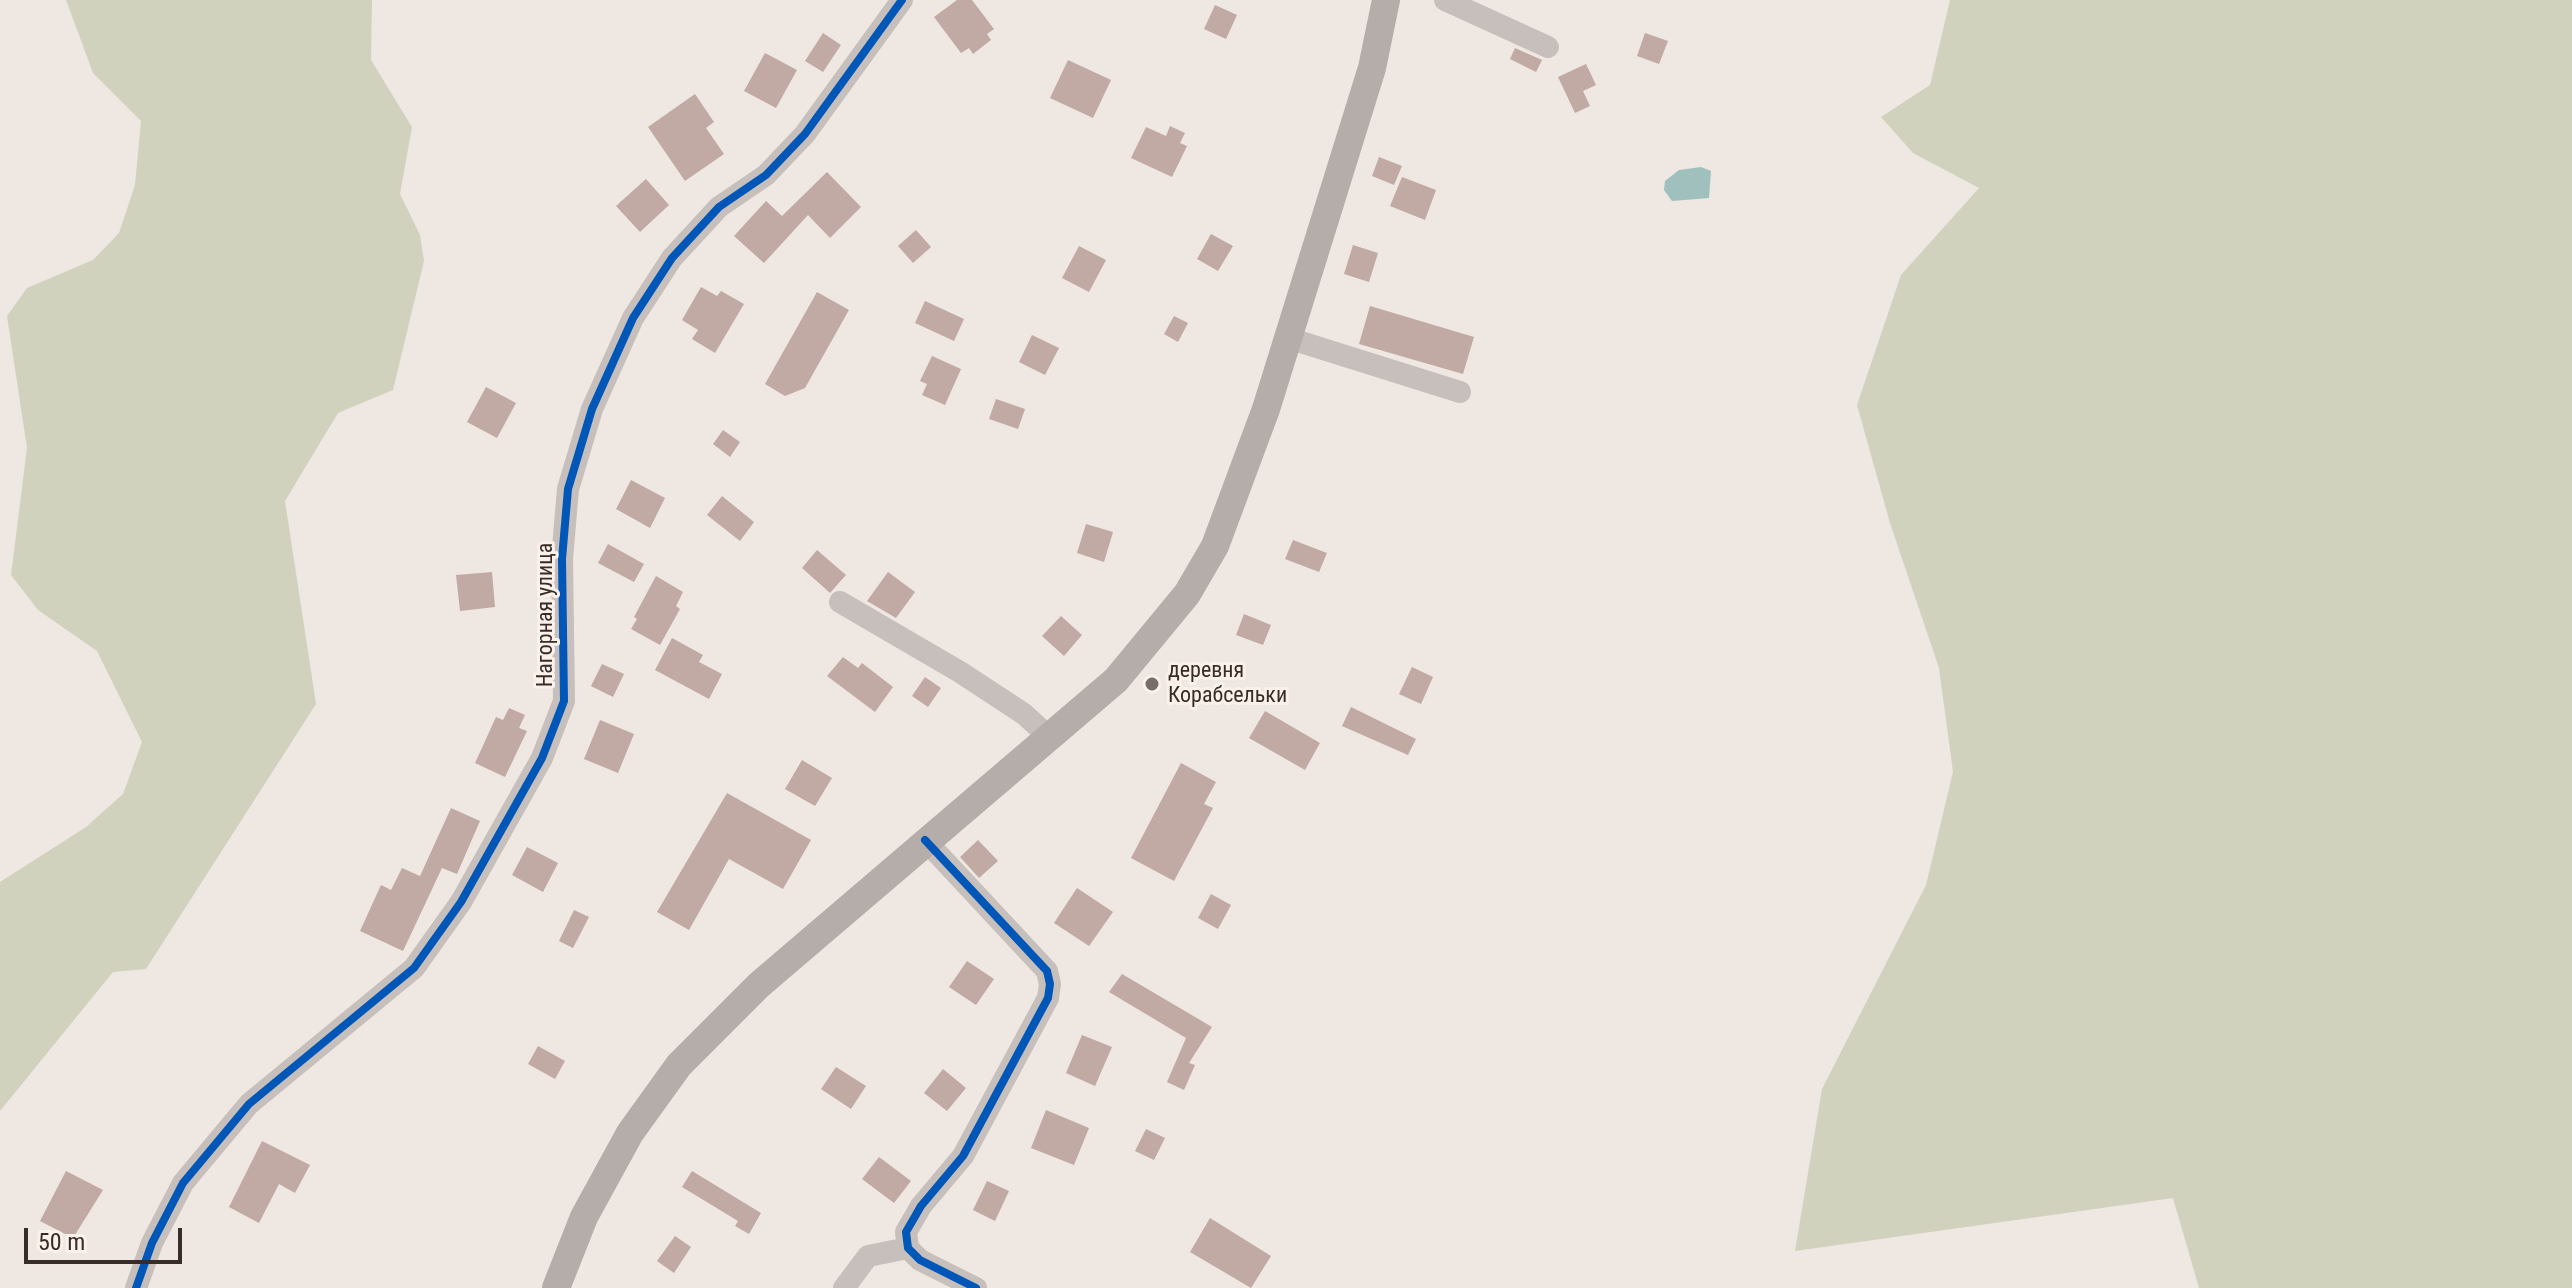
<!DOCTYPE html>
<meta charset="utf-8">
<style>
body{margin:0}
#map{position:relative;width:2572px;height:1288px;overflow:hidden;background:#eee7e2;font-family:"Roboto Condensed",sans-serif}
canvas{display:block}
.scale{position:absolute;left:24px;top:1228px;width:158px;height:36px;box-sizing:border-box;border:4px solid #382c29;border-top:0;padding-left:10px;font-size:24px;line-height:28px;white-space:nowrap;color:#382c29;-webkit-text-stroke:6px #faf1ea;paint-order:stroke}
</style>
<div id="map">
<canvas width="2572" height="1288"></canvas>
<div class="scale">50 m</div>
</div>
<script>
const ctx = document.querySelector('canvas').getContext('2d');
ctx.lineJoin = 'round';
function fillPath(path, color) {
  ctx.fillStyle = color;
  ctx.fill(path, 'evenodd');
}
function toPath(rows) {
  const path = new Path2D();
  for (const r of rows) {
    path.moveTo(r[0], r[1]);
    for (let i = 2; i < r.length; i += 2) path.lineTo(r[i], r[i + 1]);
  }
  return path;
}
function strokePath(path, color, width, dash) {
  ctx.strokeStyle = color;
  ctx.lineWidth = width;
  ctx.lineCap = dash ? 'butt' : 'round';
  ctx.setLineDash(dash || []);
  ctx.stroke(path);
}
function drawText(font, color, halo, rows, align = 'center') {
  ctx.font = font + ' "Roboto Condensed",sans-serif';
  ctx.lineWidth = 6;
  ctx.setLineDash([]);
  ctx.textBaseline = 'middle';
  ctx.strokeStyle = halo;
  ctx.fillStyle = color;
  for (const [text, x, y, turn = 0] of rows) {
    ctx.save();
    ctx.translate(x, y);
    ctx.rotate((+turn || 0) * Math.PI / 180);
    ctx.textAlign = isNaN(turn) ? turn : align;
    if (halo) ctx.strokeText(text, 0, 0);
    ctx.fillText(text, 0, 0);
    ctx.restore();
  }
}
fillPath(toPath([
 [66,0,372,0,371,60,412,127,400,194,420,235,424,261,393,390,338,413,285,501,316,704,146,969,113,972,0,1111,0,882,86,827,123,794,142,742,97,651,38,610,11,575,27,448,7,316,27,288,93,260,119,233,135,185,141,121,93,73],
 [1950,0,2572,0,2572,1288,2199,1288,2173,1198,1795,1251,1822,1089,1926,885,1953,772,1939,668,1890,523,1857,405,1901,275,1979,188,1913,153,1881,117,1930,85]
]), '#d1d2bd');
fillPath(toPath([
 [1701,167,1711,171,1709,198,1672,201,1664,190,1665,181,1679,170]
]), '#9fc0bc');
fillPath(toPath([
 [957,0,972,0,994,29,987,34,991,40,973,54,969,48,961,53,934,17],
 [1215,5,1237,15,1226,39,1204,29],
 [823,33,841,45,823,72,805,61],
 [1645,33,1668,41,1659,64,1637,56],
 [1515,48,1542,60,1536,72,1510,59],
 [765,53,797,70,776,108,744,91],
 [1068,60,1111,80,1093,118,1050,98],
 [1586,64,1596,85,1583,91,1590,106,1575,113,1558,77],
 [695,94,714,122,706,128,724,154,685,181,648,127],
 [1170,126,1185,133,1180,143,1187,146,1172,177,1131,158,1146,127,1166,136],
 [1379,157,1402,166,1394,185,1372,176],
 [827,172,861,207,830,238,808,215,764,263,734,236,766,201,782,216],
 [1402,177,1436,190,1425,220,1390,206],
 [646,179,669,205,640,232,616,206],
 [916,230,931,247,913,263,898,246],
 [1211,234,1233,246,1218,271,1197,259],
 [1353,245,1378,253,1369,282,1344,274],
 [1079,246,1106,260,1089,292,1062,278],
 [701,287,717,296,721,291,744,304,715,353,692,339,698,330,682,320],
 [817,292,849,310,805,388,785,396,765,384],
 [925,301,964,319,954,341,915,323],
 [1370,306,1474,337,1463,374,1359,344],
 [1174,316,1188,323,1178,342,1164,334],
 [1032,335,1059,348,1045,375,1019,362],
 [932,356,961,369,945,405,922,395,927,384,920,381],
 [486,387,516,403,497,438,467,422],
 [996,399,1025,409,1018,429,989,419],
 [723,430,740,442,730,457,713,444],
 [631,480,665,498,650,528,616,509],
 [722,496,754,522,740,541,707,515],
 [1086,524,1113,532,1104,562,1077,553],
 [1293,540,1327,553,1319,572,1285,559],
 [608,544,644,564,634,582,598,563],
 [817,550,846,575,830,593,802,568],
 [492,572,495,607,460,611,456,575],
 [888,572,915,592,896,618,867,601],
 [656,576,683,592,676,606,680,609,660,645,631,629,637,619,634,617],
 [1244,614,1271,625,1263,645,1236,635],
 [1061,616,1082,635,1064,656,1042,636],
 [672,638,703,655,699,662,722,674,709,699,655,670],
 [843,657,858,668,862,663,893,687,875,712,827,676],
 [602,664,624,674,613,697,591,686],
 [1412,667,1433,677,1421,704,1399,694],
 [925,677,941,688,928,707,912,696],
 [1351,707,1416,739,1408,755,1342,726],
 [509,708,525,715,519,728,527,731,505,777,475,763,496,717,503,720],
 [1265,711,1320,743,1305,770,1249,738],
 [600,720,634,734,618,773,584,759],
 [802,760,832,778,815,806,785,789],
 [1181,763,1216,782,1204,804,1213,808,1174,881,1131,858],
 [727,793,811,840,783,889,729,859,689,930,657,912],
 [451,808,480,821,457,874,442,868,403,951,360,931,381,885,391,890,402,868,420,876],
 [978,840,998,861,979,878,960,857],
 [527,847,558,863,543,892,512,875],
 [1077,888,1113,912,1089,946,1054,923],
 [1211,894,1231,905,1218,929,1198,918],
 [574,910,589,917,573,948,559,941],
 [967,961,994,979,976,1005,949,987],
 [1122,974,1212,1027,1189,1063,1195,1065,1184,1090,1167,1082,1186,1038,1109,992],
 [1082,1035,1112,1047,1095,1086,1066,1073],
 [538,1046,565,1061,555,1079,528,1064],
 [836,1067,866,1086,851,1109,821,1089],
 [943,1069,966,1088,947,1111,924,1093],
 [1046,1110,1089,1128,1074,1165,1031,1148],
 [1146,1129,1165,1138,1154,1160,1135,1151],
 [262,1141,310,1165,295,1193,279,1184,259,1223,229,1207],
 [879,1157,911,1181,894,1203,862,1179],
 [66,1171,103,1190,73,1238,40,1221],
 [692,1171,761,1213,749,1234,735,1226,738,1221,682,1187],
 [987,1181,1009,1191,995,1221,973,1210],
 [1210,1218,1271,1256,1251,1288,1190,1252],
 [675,1236,691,1247,674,1273,657,1261]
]), '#c1a9a4');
strokePath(toPath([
 [1445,0,1548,47],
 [1288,338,1460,392],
 [840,602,960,672,1024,714,1049,737],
 [925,840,1047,971,1050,984,1048,998,963,1156,921,1206,906,1232,908,1248,920,1260,976,1288],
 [136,1288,152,1243,183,1183,249,1104,414,968,461,902,542,758,564,701,562,559,568,489,592,409,633,318,672,258,719,207,766,175,805,134,902,0],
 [844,1288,868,1256,908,1248]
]), '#c6bfbb', 22);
strokePath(toPath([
 [556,1288,584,1217,630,1133,679,1065,759,985,1116,680,1187,594,1215,546,1266,409,1372,68,1386,0]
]), '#b5adaa', 28);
strokePath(toPath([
 [925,840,1047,971,1050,984,1048,998,963,1156,921,1206,906,1232,908,1248,920,1260,976,1288],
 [136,1288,152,1243,183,1183,249,1104,414,968,461,902,542,758,564,701,562,559,568,489,592,409,633,318,672,258,719,207,766,175,805,134,902,0]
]), '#0057b8', 8);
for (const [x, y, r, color] of [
 [1152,684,8,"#786d6a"]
]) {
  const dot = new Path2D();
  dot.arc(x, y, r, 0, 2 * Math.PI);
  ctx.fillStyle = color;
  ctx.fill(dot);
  strokePath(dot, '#faf1ea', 3);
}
drawText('22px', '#382c29', '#faf1ea', [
 ["Нагорная улица",546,615,-90]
]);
drawText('22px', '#382c29', '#faf1ea', [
 ["деревня",1168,671],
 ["Корабсельки",1168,696]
], 'left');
</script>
